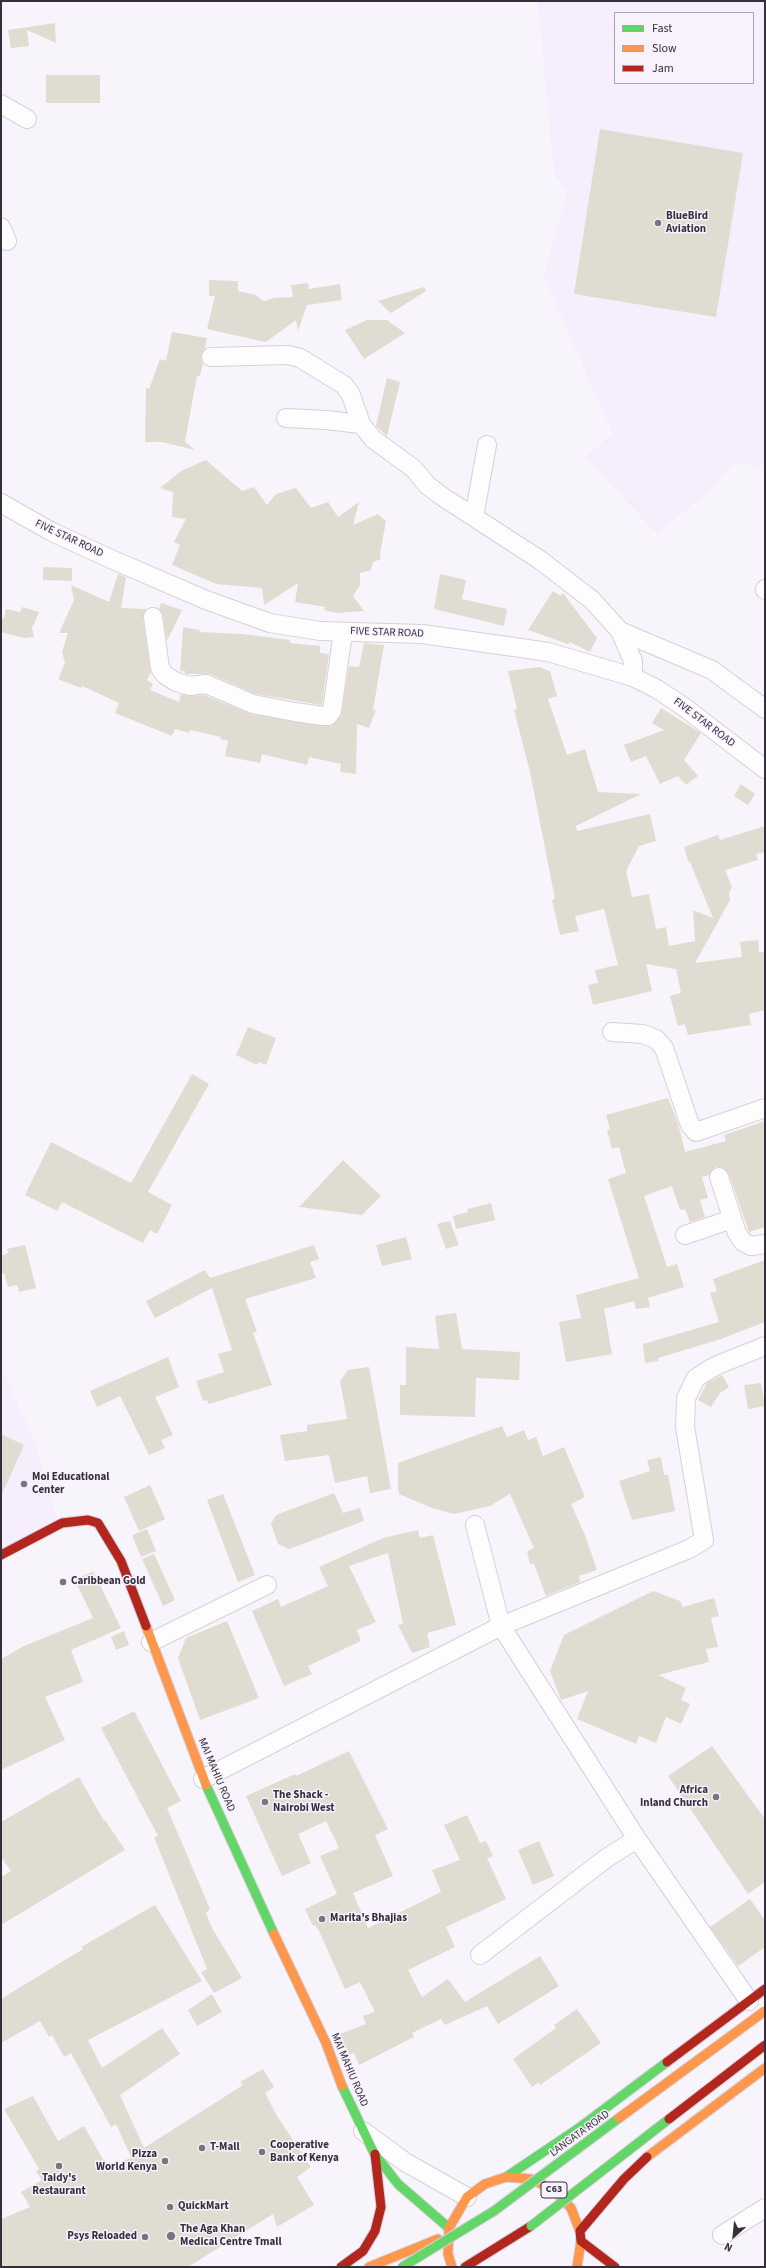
<!DOCTYPE html>
<style>
body{margin:0}
#map{position:relative;width:766px;height:2268px;overflow:hidden;background:#f8f4fb;font-family:"Source Sans 3",sans-serif}
canvas{display:block}
.frame{position:absolute;inset:0;border:2px solid #362f3b;pointer-events:none}
.legend{position:absolute;left:614px;top:12px;width:140px;height:72px;box-sizing:border-box;background:#f8f1fe;border:1px solid #aaa3b0;margin:0;padding:5px 7px;list-style:none;font-size:12px;color:#362f3b}
.legend li{display:flex;align-items:center;gap:8px;height:20px}
.legend b{width:20px;border:1px solid #aaa3b0}
.north{position:absolute;left:714px;top:2216px;width:40px;height:40px;-webkit-text-stroke:3px #f8f1fe;paint-order:stroke;rotate:207deg;font-size:11px;font-weight:700;line-height:16px;text-align:center;color:#362f3b}
.north::after{content:'';display:block;margin:auto;width:14px;height:18px;background:#362f3b;clip-path:polygon(50% 0,100% 100%,50% 72%,0 100%)}
</style>
<div id="map">
<canvas width="766" height="2268"></canvas>
<div class="frame"></div>
<ul class="legend">
<li><b style="height:5px;background:#63d668"></b>Fast</li>
<li><b style="height:5px;background:#ff974d"></b>Slow</li>
<li><b style="height:5px;background:#b3261e"></b>Jam</li>
</ul>
<div class="north">N</div>
</div>
<script>
const ctx = document.querySelector('canvas').getContext('2d');
ctx.lineJoin = 'round';
function fillPath(path, color) {
  ctx.fillStyle = color;
  ctx.fill(path, 'evenodd');
}
function toPath(rows) {
  const path = new Path2D();
  for (const r of rows) {
    path.moveTo(r[0], r[1]);
    for (let i = 2; i < r.length; i += 2) path.lineTo(r[i], r[i + 1]);
  }
  return path;
}
function strokePath(path, color, width, dash) {
  ctx.strokeStyle = color;
  ctx.lineWidth = width;
  ctx.lineCap = dash ? 'butt' : 'round';
  ctx.setLineDash(dash || []);
  ctx.stroke(path);
}
function drawText(font, color, halo, rows, align = 'center') {
  ctx.font = font + ' "Source Sans 3",sans-serif';
  ctx.lineWidth = 3;
  ctx.setLineDash([]);
  ctx.textBaseline = 'middle';
  ctx.strokeStyle = halo;
  ctx.fillStyle = color;
  for (const [text, x, y, turn = 0] of rows) {
    ctx.save();
    ctx.translate(x, y);
    ctx.rotate((+turn || 0) * Math.PI / 180);
    ctx.textAlign = isNaN(turn) ? turn : align;
    if (halo) ctx.strokeText(text, 0, 0);
    ctx.fillText(text, 0, 0);
    ctx.restore();
  }
}
fillPath(toPath([
 [538,1,765,1,765,468,735,462,705,494,657,534,585,457,613,434,544,277,567,191,554,172],
 [615,13,753,13,753,83,615,83],
 [1,1367,35,1443,59,1525,1,1551]
]), '#f6edfd');
fillPath(toPath([
 [55,23,56,43,27,30,29,46,11,48,8,30],
 [46,75,100,75,100,103,46,103],
 [600,129,743,153,716,317,574,294],
 [209,280,238,281,238,291,255,295,264,301,274,298,293,297,291,285,308,283,309,289,340,284,342,300,307,305,298,331,296,320,266,342,207,329,215,296,209,296],
 [424,287,426,291,391,313,378,301],
 [367,320,387,320,405,333,364,359,345,330],
 [172,332,207,338,205,348,201,357,203,363,200,376,197,376,185,442,195,450,162,442,145,442,146,388,149,389,160,359,166,361],
 [387,378,400,382,387,436,376,426],
 [206,460,242,491,254,487,267,505,276,494,296,488,311,508,328,502,338,517,359,502,353,525,378,514,386,521,380,554,381,559,373,562,371,570,360,573,360,585,353,596,364,611,337,613,324,610,325,607,295,602,298,583,264,605,262,588,216,584,172,565,180,545,174,542,186,519,172,517,173,492,160,488,181,471],
 [43,567,72,568,72,581,43,580],
 [118,574,126,577,121,608,147,609,143,618,151,672,147,680,153,684,150,690,179,702,181,694,191,696,204,695,251,714,322,726,332,726,342,712,349,666,359,667,364,643,384,645,373,710,376,710,369,728,357,724,356,774,340,772,341,764,309,757,307,765,262,754,260,763,225,756,228,741,220,739,221,737,190,730,189,733,175,729,172,736,115,713,119,703,82,686,81,688,58,679,65,663,62,652,68,633,59,633,74,600,71,585,109,602],
 [440,574,466,580,462,599,507,609,504,626,434,609],
 [553,591,561,596,563,593,597,638,590,652,570,642,568,644,528,630],
 [161,603,182,610,167,641,163,616,159,609],
 [22,607,39,612,32,628,34,637,24,638,1,632,1,618,4,618,6,609,20,612],
 [183,627,200,630,199,632,242,634,290,640,290,643,320,646,320,653,329,654,322,705,256,694,210,674,185,674,185,671,180,671],
 [539,667,550,671,557,696,548,699,567,755,585,749,598,792,641,794,576,826,577,831,650,814,656,841,639,846,626,871,632,897,649,894,656,929,666,927,669,946,695,941,693,910,713,918,690,862,689,863,684,847,718,835,720,840,765,826,765,852,756,854,758,860,725,870,732,887,729,893,730,900,695,963,742,957,740,942,758,940,759,952,765,952,765,1010,749,1014,751,1025,688,1035,685,1024,678,1026,670,996,681,993,676,969,646,964,652,991,593,1005,588,985,598,983,595,970,618,965,604,909,575,916,579,931,560,935,552,900,555,899,530,772,514,710,517,709,508,671],
 [661,708,701,733,684,760,698,776,686,785,678,776,660,784,646,756,631,762,624,745,664,730,652,723],
 [741,784,755,794,748,805,734,796],
 [248,1027,276,1038,266,1065,259,1062,257,1065,236,1055],
 [192,1074,209,1084,148,1192,172,1205,157,1234,150,1230,143,1243,62,1202,57,1211,25,1195,51,1142,131,1183],
 [668,1098,678,1123,685,1152,726,1141,724,1135,765,1121,765,1227,749,1232,729,1174,722,1167,715,1167,709,1175,702,1177,708,1198,700,1200,705,1217,690,1222,685,1209,680,1210,672,1186,644,1196,667,1267,677,1264,684,1287,648,1298,650,1307,636,1309,634,1301,604,1309,612,1354,566,1362,559,1322,581,1318,576,1295,639,1278,608,1179,626,1173,619,1147,612,1149,607,1130,610,1129,606,1115],
 [343,1160,381,1196,362,1215,299,1207],
 [491,1203,495,1220,456,1229,453,1216,468,1212,467,1209],
 [450,1221,459,1245,446,1249,437,1224],
 [406,1237,412,1259,382,1266,376,1245],
 [25,1245,36,1288,19,1292,17,1285,8,1287,4,1273,1,1274,1,1256,8,1253,7,1249],
 [314,1245,319,1259,310,1262,316,1278,245,1299,257,1332,253,1333,272,1385,209,1404,207,1400,203,1401,196,1381,224,1372,218,1354,232,1350,212,1288,155,1318,146,1301,205,1270,210,1278],
 [765,1260,765,1322,718,1340,658,1358,658,1361,645,1363,643,1344,719,1322,710,1293,717,1291,713,1279],
 [456,1313,462,1349,520,1352,519,1380,476,1378,475,1417,400,1415,400,1385,406,1385,406,1347,439,1349,435,1316],
 [168,1357,179,1387,155,1397,173,1435,161,1440,165,1448,149,1455,120,1396,97,1407,90,1391],
 [369,1367,391,1489,370,1493,367,1476,335,1483,329,1455,285,1461,280,1435,307,1431,307,1425,347,1419,340,1381,348,1370],
 [722,1375,729,1387,720,1393,711,1407,698,1400,707,1383],
 [761,1383,765,1406,748,1409,744,1385],
 [502,1426,507,1437,524,1430,528,1440,536,1437,543,1456,564,1447,585,1497,571,1504,585,1535,597,1570,579,1576,580,1582,546,1596,534,1564,530,1564,527,1551,534,1548,510,1494,490,1506,454,1514,432,1508,399,1494,398,1488,398,1463],
 [1,1434,24,1445,1,1496],
 [661,1457,664,1475,668,1475,675,1511,632,1520,619,1481,650,1471,647,1460],
 [150,1485,165,1519,139,1531,124,1497],
 [334,1493,343,1513,360,1508,364,1521,289,1549,278,1544,271,1524,276,1515],
 [223,1494,255,1575,238,1582,207,1500],
 [147,1529,156,1551,141,1557,132,1535],
 [418,1530,420,1538,433,1535,456,1625,427,1633,430,1647,412,1653,398,1625,403,1624,388,1553,349,1566,376,1622,357,1630,361,1641,308,1666,312,1674,284,1686,252,1611,278,1599,281,1607,328,1586,319,1567,383,1538],
 [154,1554,175,1600,163,1606,142,1559],
 [93,1571,121,1628,71,1650,83,1682,45,1697,65,1740,1,1770,1,1659,24,1646,93,1618,75,1580],
 [653,1591,680,1601,683,1607,714,1598,719,1616,711,1618,718,1647,706,1649,709,1662,658,1675,686,1688,681,1700,690,1704,681,1724,666,1717,656,1743,639,1736,636,1744,577,1719,588,1691,561,1700,550,1671,564,1635],
 [227,1621,259,1698,200,1720,178,1658,186,1638],
 [124,1631,129,1645,116,1650,111,1637],
 [134,1711,181,1801,167,1808,205,1897,210,1909,206,1913,212,1928,242,1978,214,1993,201,1972,207,1969,154,1837,158,1836,101,1728],
 [712,1746,765,1819,765,1882,748,1894,668,1776],
 [349,1751,388,1829,375,1835,393,1876,353,1893,368,1928,441,1892,432,1870,460,1860,444,1825,467,1815,480,1843,486,1841,493,1856,487,1858,506,1899,446,1927,455,1947,408,1970,422,1997,448,1979,465,2002,540,1956,559,1986,498,2024,487,2006,445,2025,441,2019,412,2033,414,2037,359,2065,354,2053,349,2055,340,2034,366,2024,363,2016,375,2012,360,1982,345,1989,319,1931,315,1925,313,1926,305,1909,337,1894,320,1856,339,1848,326,1821,298,1834,311,1863,282,1876,246,1796,295,1774,296,1776],
 [79,1777,104,1821,105,1820,125,1850,1,1925,1,1877,11,1871,1,1857,1,1822],
 [539,1841,554,1876,533,1885,518,1850],
 [750,1899,765,1920,765,1947,738,1966,710,1927],
 [155,1905,202,1981,88,2040,102,2068,162,2028,180,2054,120,2095,144,2148,243,2085,240,2082,263,2069,274,2087,265,2093,277,2116,311,2167,297,2177,314,2205,277,2227,273,2214,188,2267,1,2267,1,2219,30,2207,21,2192,42,2180,36,2171,39,2169,4,2109,33,2096,58,2141,84,2126,109,2170,131,2157,116,2124,111,2127,71,2053,64,2057,52,2035,49,2037,40,2021,1,2043,1,1999,83,1949,81,1947],
 [212,1994,222,2012,197,2026,188,2010],
 [577,2009,601,2043,540,2085,539,2082,532,2087,513,2059,556,2028,554,2025]
]), '#e1dcd1');
const street = toPath([
 [1,104,27,119],
 [1,227,7,241],
 [211,357,288,355,300,358,344,385,351,395,361,424,373,439,414,469,427,485,443,497,540,560,592,600,620,631,633,661,633,677],
 [286,418,326,420,361,424],
 [1,503,52,532,111,559,206,600,270,623,320,631,422,634,521,648,548,652,633,677,657,689,684,707,765,769],
 [474,517,487,445],
 [765,590,765,589],
 [153,617,160,668,165,675,176,682,190,686,206,684,253,704,295,712,323,716,328,716,332,711,343,632],
 [620,631,712,670,765,709],
 [612,1032,643,1034,656,1039,664,1048,690,1125,696,1132,765,1108],
 [719,1177,737,1233,743,1242,751,1246,765,1244],
 [685,1235,732,1219],
 [475,1525,501,1626,637,1839,608,1857,480,1955],
 [151,1642,267,1585],
 [203,1779,501,1626,689,1549,704,1540,685,1427,686,1398,696,1378,715,1366,765,1346],
 [637,1839,749,2001],
 [363,2131,405,2162,467,2197],
 [722,2235,765,2208]
]);
const fast = toPath([
 [206,1785,274,1934],
 [342,2086,374,2153,398,2184,449,2228],
 [506,2177,579,2128,667,2062]
]);
const slow = toPath([
 [146,1626,206,1785],
 [274,1934,326,2043,342,2086],
 [647,2157,765,2068],
 [369,2267,438,2239],
 [452,2267,448,2254,449,2228,467,2197,485,2184,506,2177,531,2179,554,2190,571,2208,580,2231],
 [577,2267,581,2241]
]);
const jam = toPath([
 [1,1555,62,1523,88,1520,98,1523,121,1561,146,1626],
 [667,2062,765,1989],
 [341,2267,363,2251,375,2231,381,2207,375,2154],
 [465,2267,531,2226],
 [615,2267,581,2241,580,2231,624,2179,647,2157]
]);
strokePath(street, '#d5d0d9', 20);
strokePath(fast, '#d5d0d9', 11);
strokePath(slow, '#d5d0d9', 11);
strokePath(jam, '#d5d0d9', 11);
strokePath(street, '#fefdfe', 18);
strokePath(fast, '#63d668', 9);
strokePath(slow, '#ff974d', 9);
strokePath(jam, '#b3261e', 9);
const fastBridge = toPath([
 [531,2226,669,2119],
 [402,2267,494,2211,619,2118]
]);
const slowBridge = toPath([
 [619,2118,765,2011]
]);
const jamBridge = toPath([
 [669,2119,765,2045]
]);
strokePath(fastBridge, '#d5d0d9', 11, []);
strokePath(slowBridge, '#d5d0d9', 11, []);
strokePath(jamBridge, '#d5d0d9', 11, []);
strokePath(fastBridge, '#63d668', 9);
strokePath(slowBridge, '#ff974d', 9);
strokePath(jamBridge, '#b3261e', 9);
for (const [x, y, r, color] of [
 [658,223,4,"#7a747e"],
 [24,1484,4,"#7a747e"],
 [63,1582,4,"#7a747e"],
 [716,1797,4,"#7a747e"],
 [265,1802,4,"#7a747e"],
 [322,1919,4,"#7a747e"],
 [202,2148,4,"#7a747e"],
 [262,2152,4,"#7a747e"],
 [165,2161,4,"#7a747e"],
 [59,2166,4,"#7a747e"],
 [170,2207,4,"#7a747e"],
 [171,2236,5,"#7a747e"],
 [145,2237,4,"#7a747e"]
]) {
  const dot = new Path2D();
  dot.arc(x, y, r, 0, 2 * Math.PI);
  ctx.fillStyle = color;
  ctx.fill(dot);
  strokePath(dot, '#f8f1fe', 1.5);
}
for (const [x, y, w] of [
 [554,2190,26]
]) {
  const box = new Path2D();
  box.roundRect(x - w / 2, y - 8, w, 16, 3);
  ctx.fillStyle = '#f8f1fe';
  ctx.fill(box);
  strokePath(box, '#362f3b', 1);
}
drawText('bold 10px', '#362f3b', null, [
 ["C63",554,2190]
]);
drawText('bold 11px', '#362f3b', '#f8f1fe', [
 ["BlueBird",666,217],
 ["Aviation",666,230],
 ["Moi Educational",32,1478],
 ["Center",32,1491],
 ["Caribbean Gold",71,1582],
 ["Africa",708,1791,"right"],
 ["Inland Church",708,1804,"right"],
 ["The Shack -",273,1796],
 ["Nairobi West",273,1809],
 ["Marita's Bhajias",330,1919],
 ["Cooperative",270,2146],
 ["Bank of Kenya",270,2159],
 ["T-Mall",210,2148],
 ["Pizza",157,2155,"right"],
 ["World Kenya",157,2168,"right"],
 ["Taidy's",59,2179,"center"],
 ["Restaurant",59,2192,"center"],
 ["QuickMart",178,2207],
 ["The Aga Khan",180,2230],
 ["Medical Centre Tmall",180,2243],
 ["Psys Reloaded",137,2237,"right"]
], 'left');
drawText('11px', '#362f3b', '#f8f1fe', [
 ["FIVE STAR ROAD",69,539,25],
 ["FIVE STAR ROAD",387,633,2],
 ["FIVE STAR ROAD",704,723,37],
 ["MAI MAHIU ROAD",216,1775,67],
 ["MAI MAHIU ROAD",349,2070,67],
 ["LANGATA ROAD",580,2134,-36]
]);
</script>
